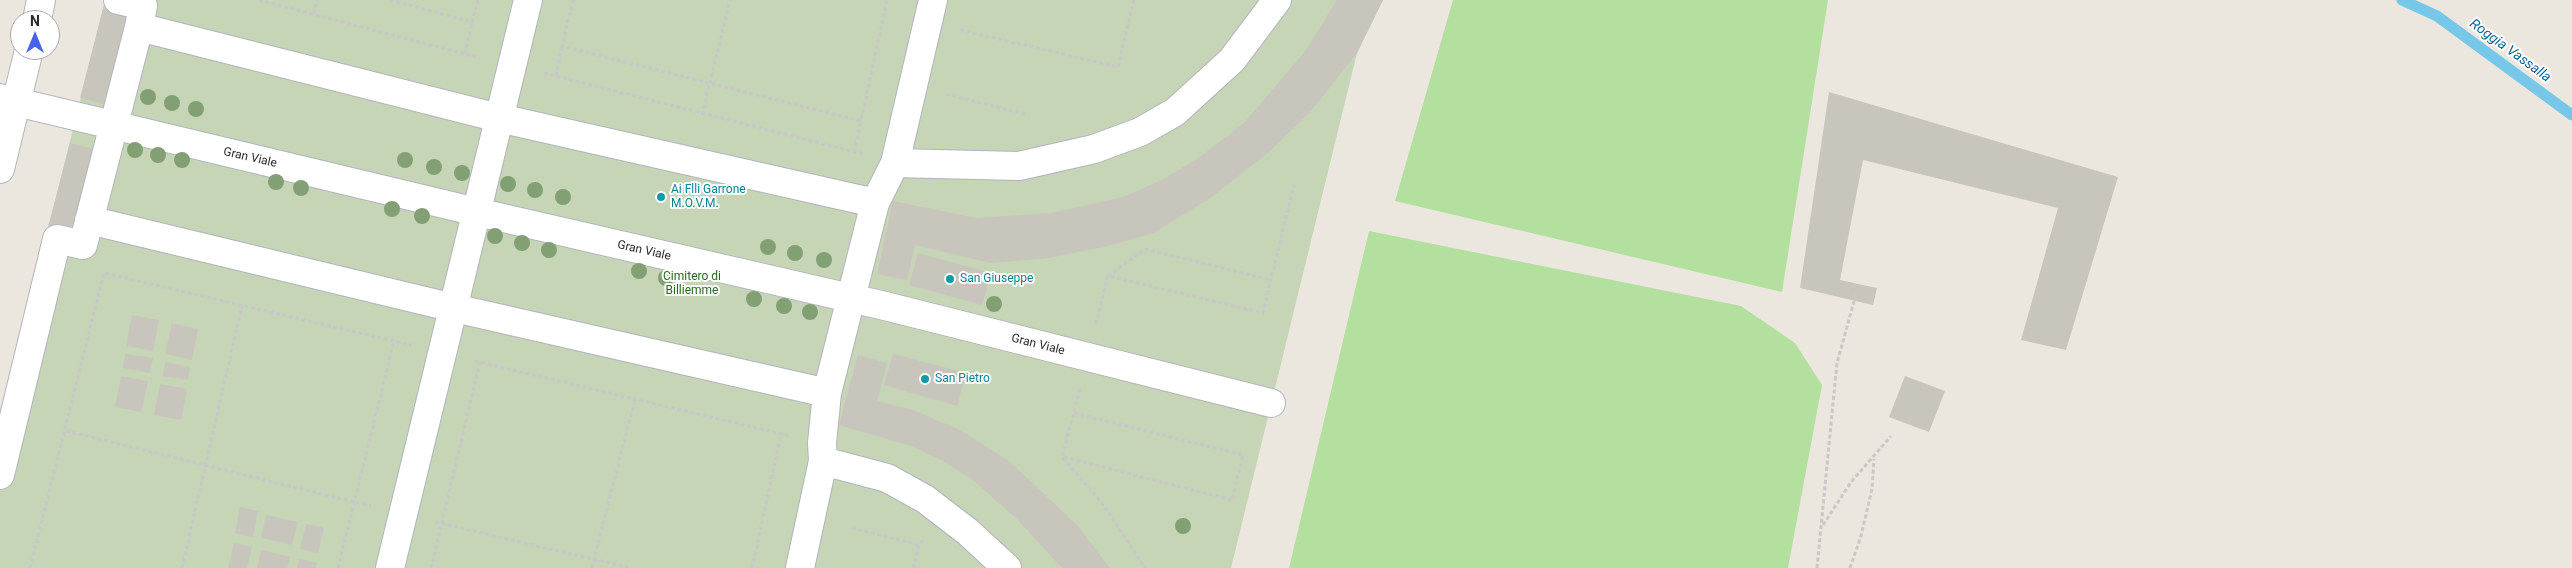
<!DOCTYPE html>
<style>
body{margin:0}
#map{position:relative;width:2572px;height:568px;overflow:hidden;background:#ece7de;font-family:Roboto,sans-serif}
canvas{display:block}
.north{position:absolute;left:10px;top:10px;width:50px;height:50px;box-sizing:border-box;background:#fff;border:1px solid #aaa;border-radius:50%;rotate:0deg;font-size:14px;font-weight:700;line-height:20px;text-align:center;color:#2b2b2b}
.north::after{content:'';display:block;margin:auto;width:18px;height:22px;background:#4762f1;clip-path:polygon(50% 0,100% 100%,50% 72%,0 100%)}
</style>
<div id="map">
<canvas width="2572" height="568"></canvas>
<div class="north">N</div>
</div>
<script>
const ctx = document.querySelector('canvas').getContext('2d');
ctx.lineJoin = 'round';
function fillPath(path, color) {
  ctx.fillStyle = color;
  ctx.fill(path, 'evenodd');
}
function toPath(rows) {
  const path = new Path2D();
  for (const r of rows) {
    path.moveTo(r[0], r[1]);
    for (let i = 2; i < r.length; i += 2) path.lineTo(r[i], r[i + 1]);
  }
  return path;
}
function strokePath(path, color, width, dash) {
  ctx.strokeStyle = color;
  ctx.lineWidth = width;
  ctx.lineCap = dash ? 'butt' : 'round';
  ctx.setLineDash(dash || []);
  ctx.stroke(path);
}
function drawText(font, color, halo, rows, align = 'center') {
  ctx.font = font + ' Roboto,sans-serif';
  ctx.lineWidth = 4;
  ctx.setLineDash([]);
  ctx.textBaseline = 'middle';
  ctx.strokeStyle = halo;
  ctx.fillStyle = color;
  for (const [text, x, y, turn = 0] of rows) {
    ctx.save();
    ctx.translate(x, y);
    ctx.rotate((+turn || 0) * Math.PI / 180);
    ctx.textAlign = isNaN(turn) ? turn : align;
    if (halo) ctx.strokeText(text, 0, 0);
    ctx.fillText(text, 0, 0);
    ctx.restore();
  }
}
fillPath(toPath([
 [1453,0,1828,0,1782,292,1395,201],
 [1369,231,1741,306,1795,343,1822,385,1788,568,1289,568]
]), '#b3e09e');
fillPath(toPath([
 [105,0,1383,0,1357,53,1231,568,0,568,0,423]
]), '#c5d5b6');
strokePath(toPath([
 [2402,0,2437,16,2572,115]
]), '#77c7e9', 11);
fillPath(toPath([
 [1337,0,1383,0,1357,53,1310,112,1268,153,1210,198,1154,233,1108,246,1049,258,991,263,915,245,907,280,877,274,893,201,976,218,1052,213,1123,197,1164,179,1200,157,1244,123,1304,53],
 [103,9,135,17,112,106,80,98],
 [1829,92,2118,177,2066,350,2021,340,2058,208,1863,160,1840,280,1877,288,1873,305,1800,288],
 [70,143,101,151,79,238,47,231],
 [918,253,991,273,982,305,909,285],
 [132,315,159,320,153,351,126,346],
 [172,323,198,329,192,360,165,354],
 [125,354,153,358,150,373,123,368],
 [893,354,966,373,957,406,884,385],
 [858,355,887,363,877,401,913,410,960,430,1009,461,1077,525,1110,568,1062,568,1018,520,973,480,943,461,911,446,839,425],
 [165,362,190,367,188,380,163,376],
 [121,376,148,381,141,412,115,407],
 [1905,376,1945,391,1929,432,1889,417],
 [160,384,187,389,181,420,154,415],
 [240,507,258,511,253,537,235,533],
 [266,515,298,522,292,545,261,538],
 [306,524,324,528,318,553,300,549],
 [234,543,252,547,247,568,228,568],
 [261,550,290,557,287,568,257,568],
 [299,559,317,563,316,568,297,568]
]), '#c8c5bd');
const minor = toPath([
 [37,20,41,0],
 [139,27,499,118,875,203],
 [0,98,477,212,885,306,1271,403],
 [895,163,1019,166,1094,149,1140,132,1175,112,1232,60,1277,0],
 [0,169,29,50],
 [89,220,454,308,827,393],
 [823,461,822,443,827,393,875,203,895,163,933,0],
 [0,475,57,239,83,245,139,27,143,6,118,0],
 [390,568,528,0],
 [800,568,823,461,887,478,925,499,968,532,1007,568]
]);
strokePath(minor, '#b2b4be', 30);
strokePath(toPath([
 [259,0,480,58],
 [390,0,472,22,478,0],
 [573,0,562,46,861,121,887,0],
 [314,14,317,0],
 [960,30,1118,67,1134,0],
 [465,54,472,22],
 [544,73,863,154],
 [556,76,562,46],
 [946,94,1025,114],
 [702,115,730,0],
 [854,152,861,121],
 [1108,276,1145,249,1271,280],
 [1096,324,1108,276,1263,313,1294,185],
 [475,361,790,436],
 [1080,389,1062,457,1103,504,1145,568],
 [66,431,371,506],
 [1064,457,1232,500,1243,455,1074,413],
 [435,522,631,568],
 [1823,525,1851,482,1891,436],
 [852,528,919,545],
 [30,568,104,273,411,345],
 [182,568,242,306],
 [338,568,394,341],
 [431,568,480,362],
 [592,568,635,399],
 [752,568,781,434],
 [913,568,919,545,924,539],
 [1817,568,1837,363,1856,294],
 [1850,568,1861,536,1872,489,1874,459]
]), '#c8c8c8', 3, [4, 2.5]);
strokePath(minor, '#fff', 28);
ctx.fillStyle = '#82a074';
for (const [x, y] of [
 [148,97],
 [172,103],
 [196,109],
 [135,150],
 [158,155],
 [182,160],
 [405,160],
 [434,167],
 [462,173],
 [276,182],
 [508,184],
 [301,188],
 [535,190],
 [563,197],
 [392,209],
 [422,216],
 [495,236],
 [522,243],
 [768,247],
 [549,250],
 [795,253],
 [824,260],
 [639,271],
 [666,278],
 [754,299],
 [994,304],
 [784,306],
 [810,312],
 [1183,526]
]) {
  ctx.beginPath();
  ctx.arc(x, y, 8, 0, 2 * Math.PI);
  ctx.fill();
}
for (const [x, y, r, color] of [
 [661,197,5,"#0f9aa8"],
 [950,279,5,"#0f9aa8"],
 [925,379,5,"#0f9aa8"]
]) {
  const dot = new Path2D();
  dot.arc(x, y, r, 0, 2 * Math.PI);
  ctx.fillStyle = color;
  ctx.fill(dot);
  strokePath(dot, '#fff', 2);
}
drawText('12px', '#2b2b2b', '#fff', [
 ["Gran Viale",250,158,13],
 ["Gran Viale",644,251,13],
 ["Gran Viale",1038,345,14]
]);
drawText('12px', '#0d838f', '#fff', [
 ["Ai Flli Garrone",671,190],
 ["M.O.V.M.",671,204],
 ["San Giuseppe",960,279],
 ["San Pietro",935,379]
], 'left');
drawText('12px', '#2b661e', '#fff', [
 ["Cimitero di",692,277],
 ["Billiemme",692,291]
]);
drawText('italic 14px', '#146697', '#fff', [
 ["Roggia Vassalla",2510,51,36]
]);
</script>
